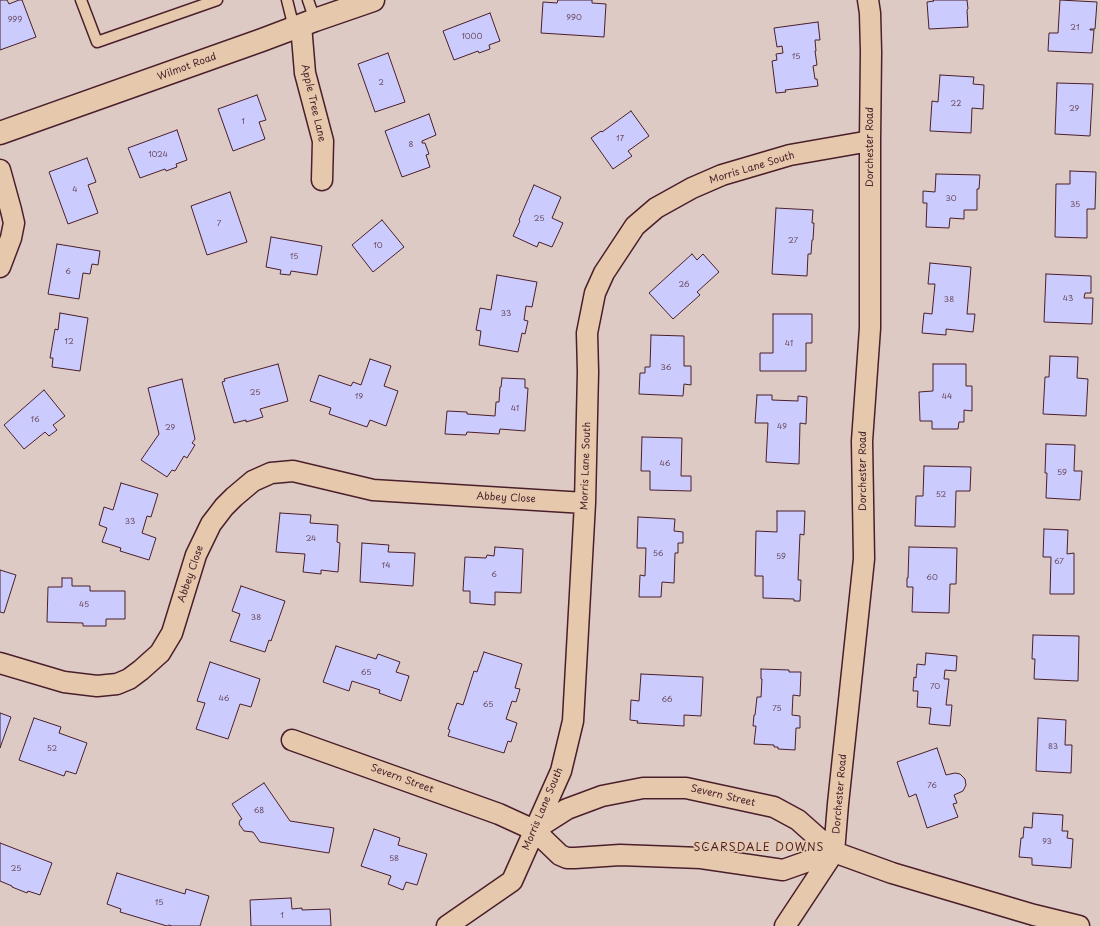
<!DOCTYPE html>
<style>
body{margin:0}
canvas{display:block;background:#decac5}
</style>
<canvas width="1100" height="926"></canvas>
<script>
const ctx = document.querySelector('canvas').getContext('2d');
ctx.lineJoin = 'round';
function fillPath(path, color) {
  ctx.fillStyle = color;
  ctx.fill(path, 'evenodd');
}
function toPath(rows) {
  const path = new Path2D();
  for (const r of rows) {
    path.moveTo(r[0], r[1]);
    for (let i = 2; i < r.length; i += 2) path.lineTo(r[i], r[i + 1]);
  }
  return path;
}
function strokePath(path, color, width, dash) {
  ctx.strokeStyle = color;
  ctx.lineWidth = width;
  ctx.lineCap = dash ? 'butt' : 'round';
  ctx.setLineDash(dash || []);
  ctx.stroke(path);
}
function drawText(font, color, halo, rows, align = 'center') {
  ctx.font = font + ' "Playpen Sans",sans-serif';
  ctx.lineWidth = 3.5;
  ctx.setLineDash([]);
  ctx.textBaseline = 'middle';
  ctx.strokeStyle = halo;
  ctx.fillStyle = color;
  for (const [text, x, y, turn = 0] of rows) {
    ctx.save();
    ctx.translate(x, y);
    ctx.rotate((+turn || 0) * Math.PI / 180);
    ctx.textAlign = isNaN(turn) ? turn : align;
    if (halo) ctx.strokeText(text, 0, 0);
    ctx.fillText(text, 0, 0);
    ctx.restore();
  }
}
const building = toPath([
 [0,0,7,0,9,4,19,0,22,0,36,37,0,50,0,0],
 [558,0,592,0,592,3,606,4,604,37,541,33,543,2,557,3,558,0],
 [933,0,967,0,968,9,967,10,968,27,929,29,927,2,934,1,933,0],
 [1060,0,1097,2,1095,29,1090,29,1090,30,1094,30,1092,53,1048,51,1049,33,1058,33,1060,0],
 [490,13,500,41,489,45,490,49,479,53,478,51,454,60,443,31,490,13],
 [818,22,820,40,815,40,816,51,815,51,817,65,813,66,815,79,817,79,818,86,785,90,786,92,776,93,772,61,777,60,776,54,783,53,782,46,777,47,774,28,818,22],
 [388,53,405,102,375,112,358,64,388,53],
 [940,75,974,77,973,84,984,85,983,109,972,108,971,133,930,131,932,101,938,102,940,75],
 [1057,83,1093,84,1090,136,1055,134,1057,83],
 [257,95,266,120,259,122,265,139,233,151,218,109,257,95],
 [631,111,649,136,628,151,632,156,613,169,591,138,601,131,602,132,631,111],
 [429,114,436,135,422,141,422,143,425,143,429,154,426,155,430,167,402,177,385,131,429,114],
 [177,130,187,160,176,164,177,167,166,171,165,169,140,178,128,148,177,130],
 [87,158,96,182,88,185,98,213,68,224,49,172,87,158],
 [1070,171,1096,172,1095,209,1087,209,1087,238,1055,237,1056,184,1070,184,1070,171],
 [936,174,980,175,979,189,977,189,977,210,964,210,964,219,950,218,949,228,926,227,927,203,923,203,923,191,935,192,936,174],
 [534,185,561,197,552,218,563,223,552,247,539,242,537,247,513,236,520,221,519,220,534,185],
 [230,192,247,242,207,255,191,206,230,192],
 [776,208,813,210,812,223,814,223,813,240,812,240,811,254,808,254,807,276,772,274,776,208],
 [382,220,404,247,373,272,352,245,382,220],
 [271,237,322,246,317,275,291,271,290,275,280,274,281,270,266,267,271,237],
 [57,244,100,251,98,265,92,264,90,274,83,273,79,299,48,294,57,244],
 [692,254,697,260,703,254,719,272,697,292,700,295,673,319,649,293,692,254],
 [930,263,971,267,967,314,975,314,973,332,946,329,946,335,922,333,924,313,932,314,935,284,928,284,930,263],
 [1046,274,1091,276,1091,293,1085,293,1084,298,1093,298,1092,324,1044,322,1046,274],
 [497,275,537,282,532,307,526,306,524,320,528,321,525,334,522,333,518,352,479,345,481,331,476,330,480,308,491,310,497,275],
 [60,313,88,318,80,371,52,367,53,358,50,358,55,329,58,330,60,313],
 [773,314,812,314,812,343,806,343,806,371,760,371,760,353,773,353,773,314],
 [651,335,684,336,684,366,691,366,691,385,684,384,683,396,639,394,640,373,645,373,645,367,650,367,651,335],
 [1050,356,1078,357,1077,378,1088,379,1086,416,1043,414,1045,377,1049,377,1050,356],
 [370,359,391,366,384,386,398,391,386,426,370,420,367,427,329,414,331,408,310,401,319,375,351,386,353,382,361,385,370,359],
 [278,364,288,401,260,409,263,417,246,422,246,420,234,423,222,382,225,381,224,379,278,364],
 [933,364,966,364,966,386,972,386,972,411,964,410,964,422,959,422,958,429,932,429,932,421,920,421,919,392,933,391,933,364],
 [502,378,525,379,525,388,528,388,525,431,500,429,499,434,467,432,466,435,445,434,447,411,467,412,467,414,495,416,496,402,499,402,500,387,501,387,502,378],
 [182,379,195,439,192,443,195,445,187,458,184,456,175,471,172,470,167,477,141,460,159,434,148,388,182,379],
 [44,390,65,416,53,425,57,430,49,436,45,432,24,449,4,425,44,390],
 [757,395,772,395,772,400,798,401,798,396,807,397,806,424,800,423,799,464,766,462,768,423,755,423,757,395],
 [642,437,682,438,681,476,691,476,691,491,650,490,650,471,641,471,642,437],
 [1046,444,1075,445,1074,471,1082,471,1080,500,1046,498,1047,473,1045,473,1046,444],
 [924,466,971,467,970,491,956,491,955,527,915,526,916,496,923,496,924,466],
 [121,483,158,494,151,517,147,516,142,533,156,538,149,560,120,551,121,548,102,542,107,528,99,525,104,507,113,510,121,483],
 [777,511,805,511,804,535,800,534,798,580,801,580,800,601,794,601,794,599,763,598,763,576,755,576,756,531,777,532,777,511],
 [280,513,311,515,310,523,338,525,337,542,340,543,338,572,321,570,321,574,303,572,305,554,276,552,280,513],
 [638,517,675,519,674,531,683,532,683,543,678,543,678,553,675,553,674,583,662,582,661,597,639,597,640,575,645,576,646,548,637,548,638,517],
 [1044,529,1068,530,1067,554,1074,553,1074,594,1050,594,1051,557,1043,557,1044,529],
 [362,543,389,545,388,552,415,553,413,586,360,582,362,543],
 [495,547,523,549,521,593,495,592,495,605,470,603,470,591,463,591,465,557,486,558,487,555,494,556,495,547],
 [909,547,957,548,956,584,950,584,949,613,912,612,913,587,907,587,907,578,908,578,909,547],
 [0,570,16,575,4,613,0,612,0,570],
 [62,578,72,578,72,586,90,586,90,591,125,591,125,619,106,619,106,626,83,626,83,623,47,622,48,587,62,587,62,578],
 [241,586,285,601,271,641,269,640,265,652,230,641,240,614,232,611,241,586],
 [1033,635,1079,636,1078,681,1034,679,1035,659,1032,659,1033,635],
 [336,646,376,659,378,654,400,662,396,672,409,676,401,701,379,693,380,690,352,681,349,691,323,682,336,646],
 [484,652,522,664,515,688,520,689,516,702,512,701,506,719,517,723,511,742,508,741,504,753,448,736,450,730,448,729,457,703,463,705,474,671,477,672,484,652],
 [926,653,957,656,956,671,945,670,944,679,949,679,946,705,952,705,950,726,929,724,931,708,917,707,918,691,913,691,914,677,916,678,917,664,925,665,926,653],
 [210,662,260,679,251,707,240,704,228,739,196,729,205,703,197,701,210,662],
 [761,669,789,670,789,672,801,672,800,696,793,695,792,715,800,716,800,728,796,728,795,750,778,749,778,747,774,747,774,745,754,744,756,726,753,726,754,715,755,715,757,697,761,697,762,679,761,679,761,669],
 [641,674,703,677,701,716,684,715,684,726,637,723,638,721,630,720,631,700,639,701,641,674],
 [0,713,11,717,0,748,0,713],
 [34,718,61,727,59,733,87,743,76,774,66,771,64,776,19,760,34,718],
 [1038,718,1066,720,1065,745,1072,745,1071,773,1036,771,1038,718],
 [937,748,946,775,955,773,960,774,965,779,966,785,963,791,954,795,957,803,953,804,958,817,927,828,916,794,909,797,897,762,937,748],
 [264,783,290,821,334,828,329,853,260,842,253,832,244,831,239,824,240,820,242,819,232,804,264,783],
 [1033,813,1063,815,1062,831,1068,831,1067,838,1073,839,1071,868,1032,865,1032,858,1019,857,1021,838,1023,838,1024,827,1032,828,1033,813],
 [374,829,400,838,398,845,427,854,417,885,406,882,403,890,388,884,391,876,361,866,374,829],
 [0,843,52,863,40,895,28,891,27,893,12,887,12,886,0,881,0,843],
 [117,873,185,894,186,889,209,896,200,926,172,926,169,925,167,926,120,912,121,909,107,904,117,873],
 [291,898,292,909,302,908,302,910,330,909,331,926,251,926,250,900,291,898]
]);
fillPath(building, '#cccbfd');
strokePath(building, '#4a1f2b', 1);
const service = toPath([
 [81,0,97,42,217,0],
 [287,0,294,28],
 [308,0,315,20]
]);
const minor = toPath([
 [301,25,305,73,323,141,322,180],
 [0,170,11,210,14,223,11,238,0,267],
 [0,663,64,682,97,686,117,684,129,679,141,670,160,653,172,633,196,555,211,524,224,507,234,497,253,481,271,473,293,471,373,490,585,503],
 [292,740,499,814,534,830,560,855,567,858,575,858,620,855,701,858,783,870,834,852],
 [534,830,567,809,602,796,643,788,686,788,774,807,798,820,834,852,892,873,1034,915,1079,926],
 [447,926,512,881,561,771,573,721,585,503,588,372,587,333,595,293,604,273,635,226,656,208,692,188,722,175,790,155,870,141],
 [785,926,834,852,838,804,864,559,862,441,870,328,870,141,871,52,870,13,868,0]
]);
const tertiary = toPath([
 [0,133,262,40,315,20,373,0]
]);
strokePath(service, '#4a1f2b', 13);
strokePath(minor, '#4a1f2b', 23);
strokePath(tertiary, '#4a1f2b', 25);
strokePath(service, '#e6c9ad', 10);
strokePath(minor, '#e6c9ad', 20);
strokePath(tertiary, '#e6c9ad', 22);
drawText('8px', '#6a4a60', null, [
 ["990",574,18],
 ["999",15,20],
 ["21",1075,28],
 ["1000",472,37],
 ["15",796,57],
 ["2",381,83],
 ["22",956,104],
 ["29",1074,109],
 ["1",243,122],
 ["17",620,139],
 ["8",411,145],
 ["1024",158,155],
 ["4",75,190],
 ["30",951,199],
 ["35",1075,205],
 ["25",539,219],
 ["7",219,224],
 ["27",793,241],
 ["10",378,246],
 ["15",294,257],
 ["6",68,272],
 ["26",684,285],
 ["43",1068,299],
 ["38",949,300],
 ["33",506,314],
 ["12",69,342],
 ["41",789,344],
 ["36",666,368],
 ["25",255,393],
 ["19",359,397],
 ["44",947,397],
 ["41",515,409],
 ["16",35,420],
 ["49",782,427],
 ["29",170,428],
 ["46",665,464],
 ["59",1062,473],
 ["52",941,495],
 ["33",130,522],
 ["24",311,539],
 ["56",658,554],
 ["59",781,557],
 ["67",1059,562],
 ["14",386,566],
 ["6",494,575],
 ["60",932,578],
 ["45",84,605],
 ["38",256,618],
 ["65",366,673],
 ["70",935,687],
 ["46",224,699],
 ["66",667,700],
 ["65",488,705],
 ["75",777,709],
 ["83",1053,747],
 ["52",52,749],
 ["76",932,786],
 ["68",259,811],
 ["93",1047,842],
 ["58",394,859],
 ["25",16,869],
 ["15",159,903],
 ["1",282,916]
]);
drawText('10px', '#4a1f2b', '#e6c9ad', [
 ["Wilmot Road",187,67,-20],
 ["Apple Tree Lane",313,103,77],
 ["Dorchester Road",870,147,-90],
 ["Morris Lane South",752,168,-17],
 ["Morris Lane South",586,466,-88],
 ["Dorchester Road",863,471,-90],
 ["Abbey Close",506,498,3],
 ["Abbey Close",191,574,-71],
 ["Severn Street",402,779,20],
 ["Dorchester Road",840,794,-85],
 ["Severn Street",723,796,13],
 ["Morris Lane South",543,809,-67]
]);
ctx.letterSpacing = '1px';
drawText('11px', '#4a1f2b', '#e6c9ad', [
 ["SCARSDALE DOWNS",759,848]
]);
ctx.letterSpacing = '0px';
</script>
